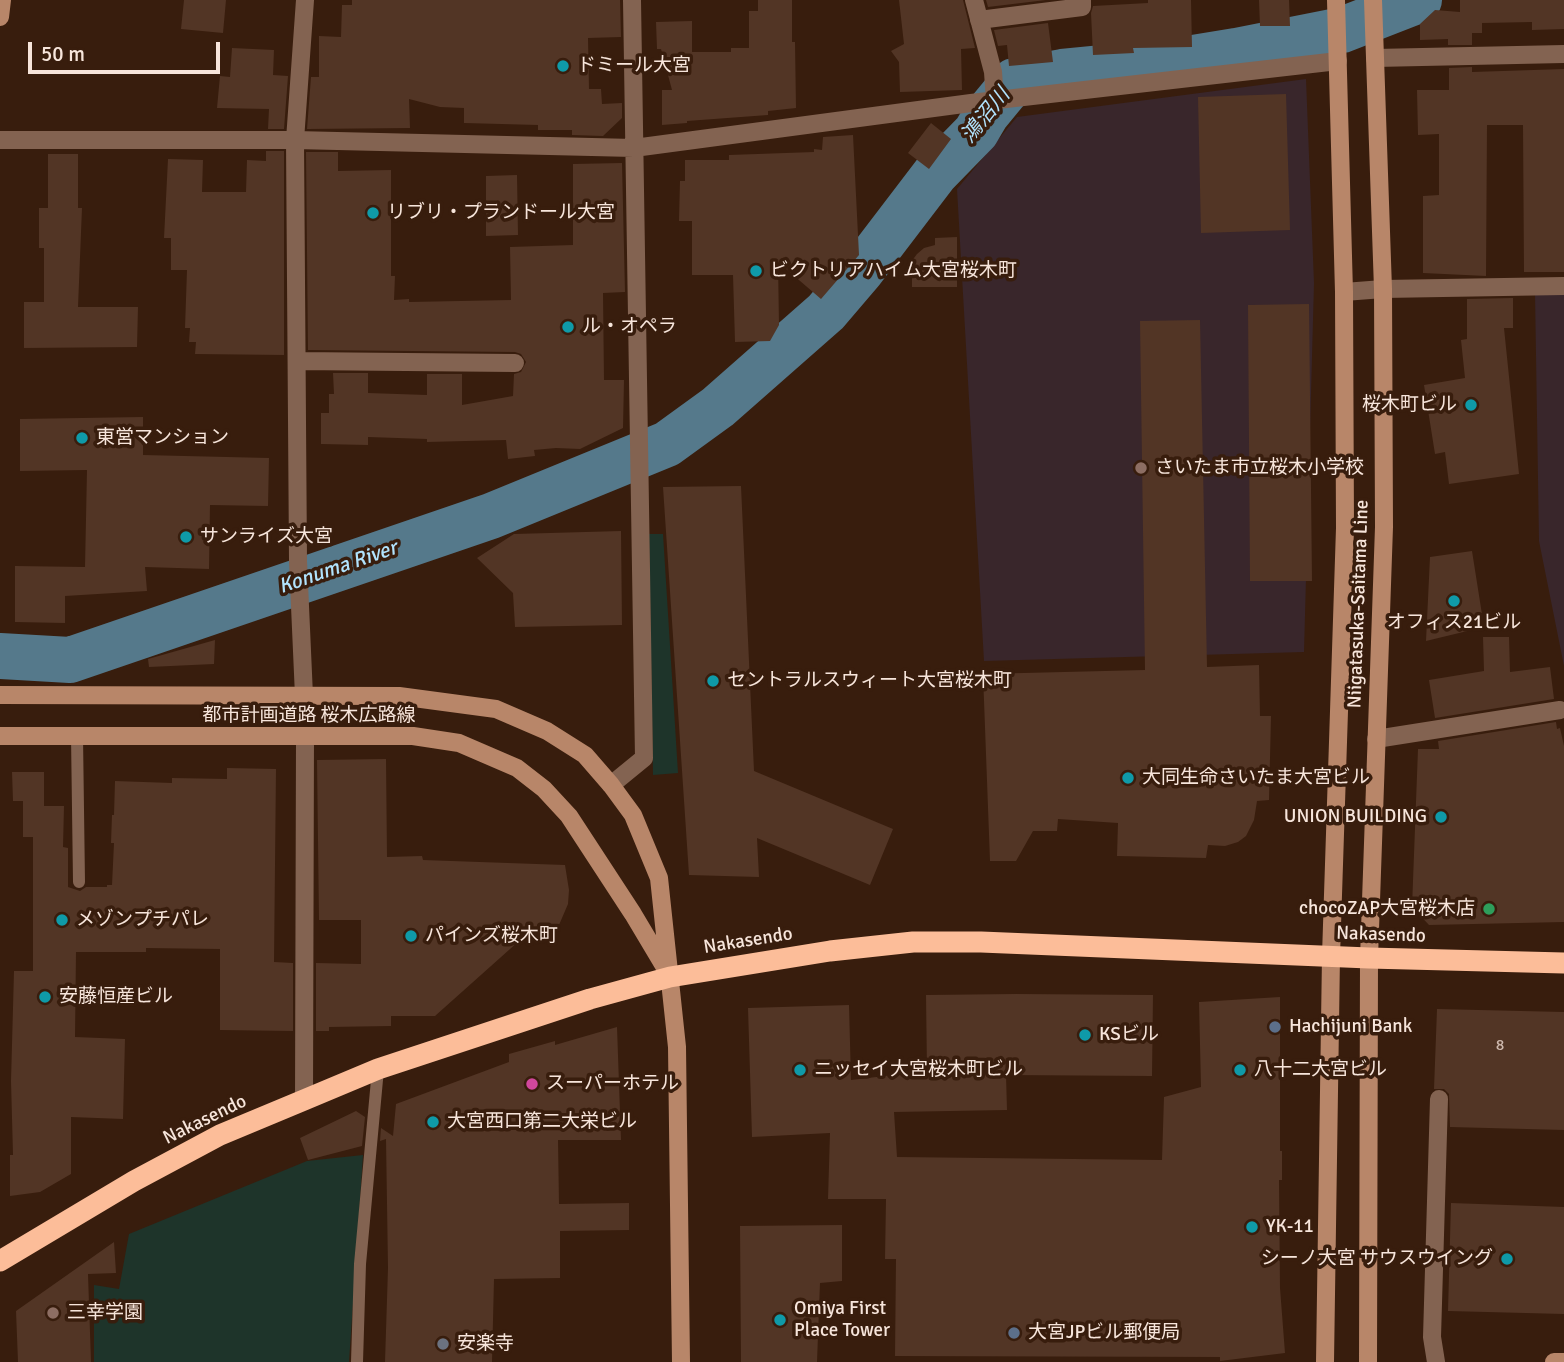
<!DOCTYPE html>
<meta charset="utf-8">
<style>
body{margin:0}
#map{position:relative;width:1564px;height:1362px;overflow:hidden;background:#381d0d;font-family:Signika,sans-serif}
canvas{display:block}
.scale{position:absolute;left:28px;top:42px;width:192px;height:32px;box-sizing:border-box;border:4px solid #f7e5db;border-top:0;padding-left:9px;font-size:21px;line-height:24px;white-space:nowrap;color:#f7e5db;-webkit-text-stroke:5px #381d0d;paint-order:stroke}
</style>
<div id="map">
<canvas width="1564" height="1362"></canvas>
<div class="scale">50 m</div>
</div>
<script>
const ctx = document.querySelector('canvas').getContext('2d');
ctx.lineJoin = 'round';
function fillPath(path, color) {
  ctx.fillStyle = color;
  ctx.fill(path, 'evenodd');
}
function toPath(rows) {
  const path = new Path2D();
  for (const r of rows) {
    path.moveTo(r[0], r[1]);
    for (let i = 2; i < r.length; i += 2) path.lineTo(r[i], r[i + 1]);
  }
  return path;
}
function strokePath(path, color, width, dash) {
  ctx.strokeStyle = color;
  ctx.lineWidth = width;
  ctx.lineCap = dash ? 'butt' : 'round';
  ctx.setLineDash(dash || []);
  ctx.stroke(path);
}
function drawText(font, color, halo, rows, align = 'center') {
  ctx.font = font + ' Signika,"Noto Sans JP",sans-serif';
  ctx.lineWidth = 7;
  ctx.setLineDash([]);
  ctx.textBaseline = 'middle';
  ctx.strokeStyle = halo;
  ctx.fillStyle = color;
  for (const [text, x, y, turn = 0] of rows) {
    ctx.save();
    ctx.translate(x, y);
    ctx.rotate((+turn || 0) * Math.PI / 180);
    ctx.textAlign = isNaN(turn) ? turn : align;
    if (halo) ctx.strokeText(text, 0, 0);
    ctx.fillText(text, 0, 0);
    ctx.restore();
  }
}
fillPath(toPath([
 [1306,79,1314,283,1304,652,984,661,957,189,1017,117],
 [1535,293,1564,293,1564,666,1539,541]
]), '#39262b');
fillPath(toPath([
 [649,534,663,534,678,773,653,775],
 [363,1155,349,1362,94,1362,94,1285,119,1289,129,1234,307,1161]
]), '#1e342a');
strokePath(toPath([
 [0,656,70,660,491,516,667,444,718,407,826,312,861,271,935,174,976,132,986,115,1014,81,1062,72,1175,61,1236,51,1342,30,1419,0]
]), '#55798b', 46);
fillPath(toPath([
 [184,0,226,0,223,33,181,29],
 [352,0,620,0,621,37,588,38,589,89,601,89,602,104,622,103,622,118,603,136,572,135,572,130,538,130,538,125,464,123,464,108,440,107,409,99,410,128,307,129,311,77,319,77,319,36,341,37,342,5,352,5],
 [758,0,792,0,792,42,795,42,796,108,768,111,768,115,687,121,687,123,662,125,662,90,672,90,661,49,657,49,656,22,692,21,692,52,731,52,731,48,749,48,749,11,758,11],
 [899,0,963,0,975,48,961,49,962,90,900,92,899,62,891,51,904,44],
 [986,0,1046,0,988,7],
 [1148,0,1191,0,1192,47,1133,48,1134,53,1093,55,1091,13,1093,6,1148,3],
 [1259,0,1289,0,1290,26,1260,26],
 [1460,0,1564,0,1564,29,1532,30,1532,22,1482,23,1482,33,1472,33,1472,45,1448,45,1448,39,1420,40,1420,24,1435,10,1460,12],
 [1048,23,1053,62,1009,66,1007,45,998,46,994,30],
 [232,48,274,50,273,75,288,76,284,129,268,129,269,109,217,108,220,76,230,77],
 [1472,67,1472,72,1564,69,1564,272,1524,272,1523,125,1487,125,1486,276,1423,273,1423,196,1439,195,1439,134,1418,135,1417,90,1449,90,1449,68],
 [1286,94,1290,230,1201,233,1198,97],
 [931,123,951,139,929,169,908,153],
 [853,135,859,255,821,299,778,262,779,325,770,341,735,342,733,275,692,275,692,221,679,221,680,181,685,181,685,160,729,160,729,155,814,152,814,149,822,150,823,137],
 [266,151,284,151,284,355,195,354,196,342,189,342,190,328,185,328,187,270,171,270,171,238,164,238,168,159,203,160,202,192,246,192,247,160,266,161],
 [306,152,338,152,338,171,391,170,391,276,395,276,394,300,409,299,409,302,511,300,510,247,573,245,573,164,622,163,625,292,603,293,604,380,624,380,623,428,580,449,556,448,534,450,535,456,508,459,506,440,427,442,427,439,368,437,368,445,321,444,321,413,329,413,329,394,334,394,333,373,368,373,368,393,427,395,427,374,462,374,462,405,513,396,514,374,521,372,526,362,521,354,515,352,308,350],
 [48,154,78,154,78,208,82,208,78,307,138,307,137,347,24,348,24,302,44,302,44,248,39,248,39,208,48,208],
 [517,175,518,235,486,236,486,176],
 [957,237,957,287,912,287,912,275,908,272,911,262,917,254,924,248,935,245,935,238],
 [1513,298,1513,328,1504,328,1519,474,1449,484,1445,452,1435,454,1424,385,1465,378,1461,340,1467,339,1467,299],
 [1309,304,1312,581,1250,581,1248,305],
 [1200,320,1207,667,1259,665,1260,716,1271,716,1269,800,1257,801,1254,820,1246,836,1238,842,1225,846,1208,845,1206,858,1117,856,1118,823,1058,819,1057,831,1033,831,1016,861,990,861,983,674,1145,670,1140,321],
 [143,417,143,455,269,458,268,506,210,505,209,569,145,567,147,591,65,596,65,623,15,622,15,566,85,567,87,470,20,471,20,419],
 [741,486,754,771,893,829,870,885,757,838,759,877,689,875,663,487],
 [621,531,622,625,515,627,513,593,477,558,514,534],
 [1472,551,1484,627,1426,641,1430,557],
 [1483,637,1509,637,1510,672,1550,667,1554,699,1435,718,1429,680,1484,671],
 [215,640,214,664,149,667,148,659],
 [1556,722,1557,729,1560,728,1564,746,1564,922,1429,925,1412,907,1418,749,1439,749,1438,741],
 [386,759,387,857,422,856,423,860,565,865,569,890,568,904,559,925,537,939,519,941,435,1016,391,1016,391,1026,329,1027,329,1031,316,1031,316,963,361,964,361,920,319,920,317,760],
 [227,768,276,769,274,962,293,963,293,1031,220,1030,220,949,146,948,146,952,76,952,75,1037,125,1039,123,1119,71,1117,71,1174,40,1192,10,1196,10,1155,13,1155,11,1081,14,971,33,971,33,837,23,837,23,801,13,801,12,772,44,772,44,806,64,806,63,847,68,848,68,887,80,891,86,887,107,887,107,885,112,885,114,843,111,843,112,815,114,815,115,781,172,783,172,778,227,779],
 [1016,994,1153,995,1152,1076,1006,1075,1007,1110,894,1112,897,1157,1162,1160,1164,1097,1201,1087,1199,1002,1280,997,1280,1151,1282,1151,1282,1180,1279,1180,1280,1288,1285,1353,1220,1361,1220,1357,895,1356,896,1259,885,1259,886,1199,828,1199,830,1133,752,1137,748,1008,849,1005,851,1080,927,1071,926,995],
 [1437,1009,1564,1012,1564,1130,1450,1127,1449,1094,1444,1089,1434,1089],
 [617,1027,621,1140,558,1140,559,1204,629,1203,629,1230,560,1231,560,1278,494,1279,492,1362,385,1362,388,1268,386,1139,380,1141,381,1128,393,1136,396,1104,509,1062,509,1054,555,1041,555,1045],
 [356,1111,365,1117,362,1146,308,1160,300,1138],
 [1451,1203,1564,1207,1564,1314,1448,1311],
 [842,1225,842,1281,820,1283,817,1362,741,1362,740,1226],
 [114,1242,116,1273,88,1274,91,1362,18,1362,16,1311]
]), '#523525');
strokePath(toPath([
 [77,736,79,882],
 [357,1362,360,1264,378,1069]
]), '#836351', 12);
strokePath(toPath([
 [974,0,993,72,995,100],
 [979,20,1082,7,1082,0],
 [1375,58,1564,54],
 [0,140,295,140,634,148,971,103,1338,61],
 [1344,292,1383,289,1564,286],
 [297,361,515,363],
 [304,696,298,561,295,140,305,0],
 [1376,739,1560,710],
 [611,785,644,758,632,0],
 [304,1100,305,737],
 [1436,1362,1432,1337,1439,1099]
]), '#836351', 18);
strokePath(toPath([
 [0,17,2,0],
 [0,695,399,696,496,709,547,731,585,755,611,785,633,815,659,878,677,1047,681,1362],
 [0,736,413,736,459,743,517,768,544,789,569,816,633,914,667,971],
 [1325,1362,1331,956,1345,528,1344,292,1336,0],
 [1368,1362,1369,958,1384,527,1383,289,1373,0],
 [1554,1362,1564,1362]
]), '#b88669', 18);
strokePath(toPath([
 [0,1261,134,1181,220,1135,304,1100,378,1069,590,999,670,977,830,951,913,942,981,942,1369,958,1564,963]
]), '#fcbd99', 21);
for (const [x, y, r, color] of [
 [563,66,7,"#0f9aa8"],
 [373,213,7,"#0f9aa8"],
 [756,271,7,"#0f9aa8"],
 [568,327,7,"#0f9aa8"],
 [1471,405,7,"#0f9aa8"],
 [82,438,7,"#0f9aa8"],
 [1141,468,7,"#8d6e63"],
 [186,537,7,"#0f9aa8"],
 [1454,601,7,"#0f9aa8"],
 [713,681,7,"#0f9aa8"],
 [1128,778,7,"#0f9aa8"],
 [1441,817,7,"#0f9aa8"],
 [1489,909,7,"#2e9e5b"],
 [62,920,7,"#0f9aa8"],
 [411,936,7,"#0f9aa8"],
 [45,997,7,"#0f9aa8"],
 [1275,1027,7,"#5c6f8a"],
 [1085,1035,7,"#0f9aa8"],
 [800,1070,7,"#0f9aa8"],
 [1240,1070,7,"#0f9aa8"],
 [532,1084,7,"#d1479c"],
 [433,1122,7,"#0f9aa8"],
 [1252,1227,7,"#0f9aa8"],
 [1507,1259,7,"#0f9aa8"],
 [53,1313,7,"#8d6e63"],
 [780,1320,7,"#0f9aa8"],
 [1014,1333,7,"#5c6f8a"],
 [443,1344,7,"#6b7280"]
]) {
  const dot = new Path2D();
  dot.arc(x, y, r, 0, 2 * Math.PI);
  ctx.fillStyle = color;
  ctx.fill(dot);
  strokePath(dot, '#381d0d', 2.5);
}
drawText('16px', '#ceb9ae', null, [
 ["8",1500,1046]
]);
drawText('19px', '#f7e5db', '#381d0d', [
 ["ドミール大宮",577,66],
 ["リブリ・プランドール大宮",387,213],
 ["ビクトリアハイム大宮桜木町",770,271],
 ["ル・オペラ",582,327],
 ["桜木町ビル",1457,405,"right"],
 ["東営マンション",96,438],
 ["さいたま市立桜木小学校",1155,468],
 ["サンライズ大宮",200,537],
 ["オフィス21ビル",1454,623,"center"],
 ["セントラルスウィート大宮桜木町",727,681],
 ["大同生命さいたま大宮ビル",1142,778],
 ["UNION BUILDING",1427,817,"right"],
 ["chocoZAP大宮桜木店",1475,909,"right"],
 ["メゾンプチパレ",76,920],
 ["パインズ桜木町",425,936],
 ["安藤恒産ビル",59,997],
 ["Hachijuni Bank",1289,1027],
 ["KSビル",1099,1035],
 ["ニッセイ大宮桜木町ビル",814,1070],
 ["八十二大宮ビル",1254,1070],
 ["スーパーホテル",546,1084],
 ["大宮西口第二大栄ビル",447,1122],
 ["YK-11",1266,1227],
 ["シーノ大宮 サウスウイング",1493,1259,"right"],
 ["Omiya First",794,1309],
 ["Place Tower",794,1331],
 ["三幸学園",67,1313],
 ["大宮JPビル郵便局",1028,1333],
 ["安楽寺",457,1344]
], 'left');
drawText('19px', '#f7e5db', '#381d0d', [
 ["Niigatasuka-Saitama Line",1359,604,-88],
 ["都市計画道路 桜木広路線",309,716],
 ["Nakasendo",1381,935,2],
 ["Nakasendo",748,941,-9],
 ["Nakasendo",205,1120,-26]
]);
drawText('italic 21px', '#b1e3fd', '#381d0d', [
 ["鴻沼川",986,116,-51],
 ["Konuma River",338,568,-19]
]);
</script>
